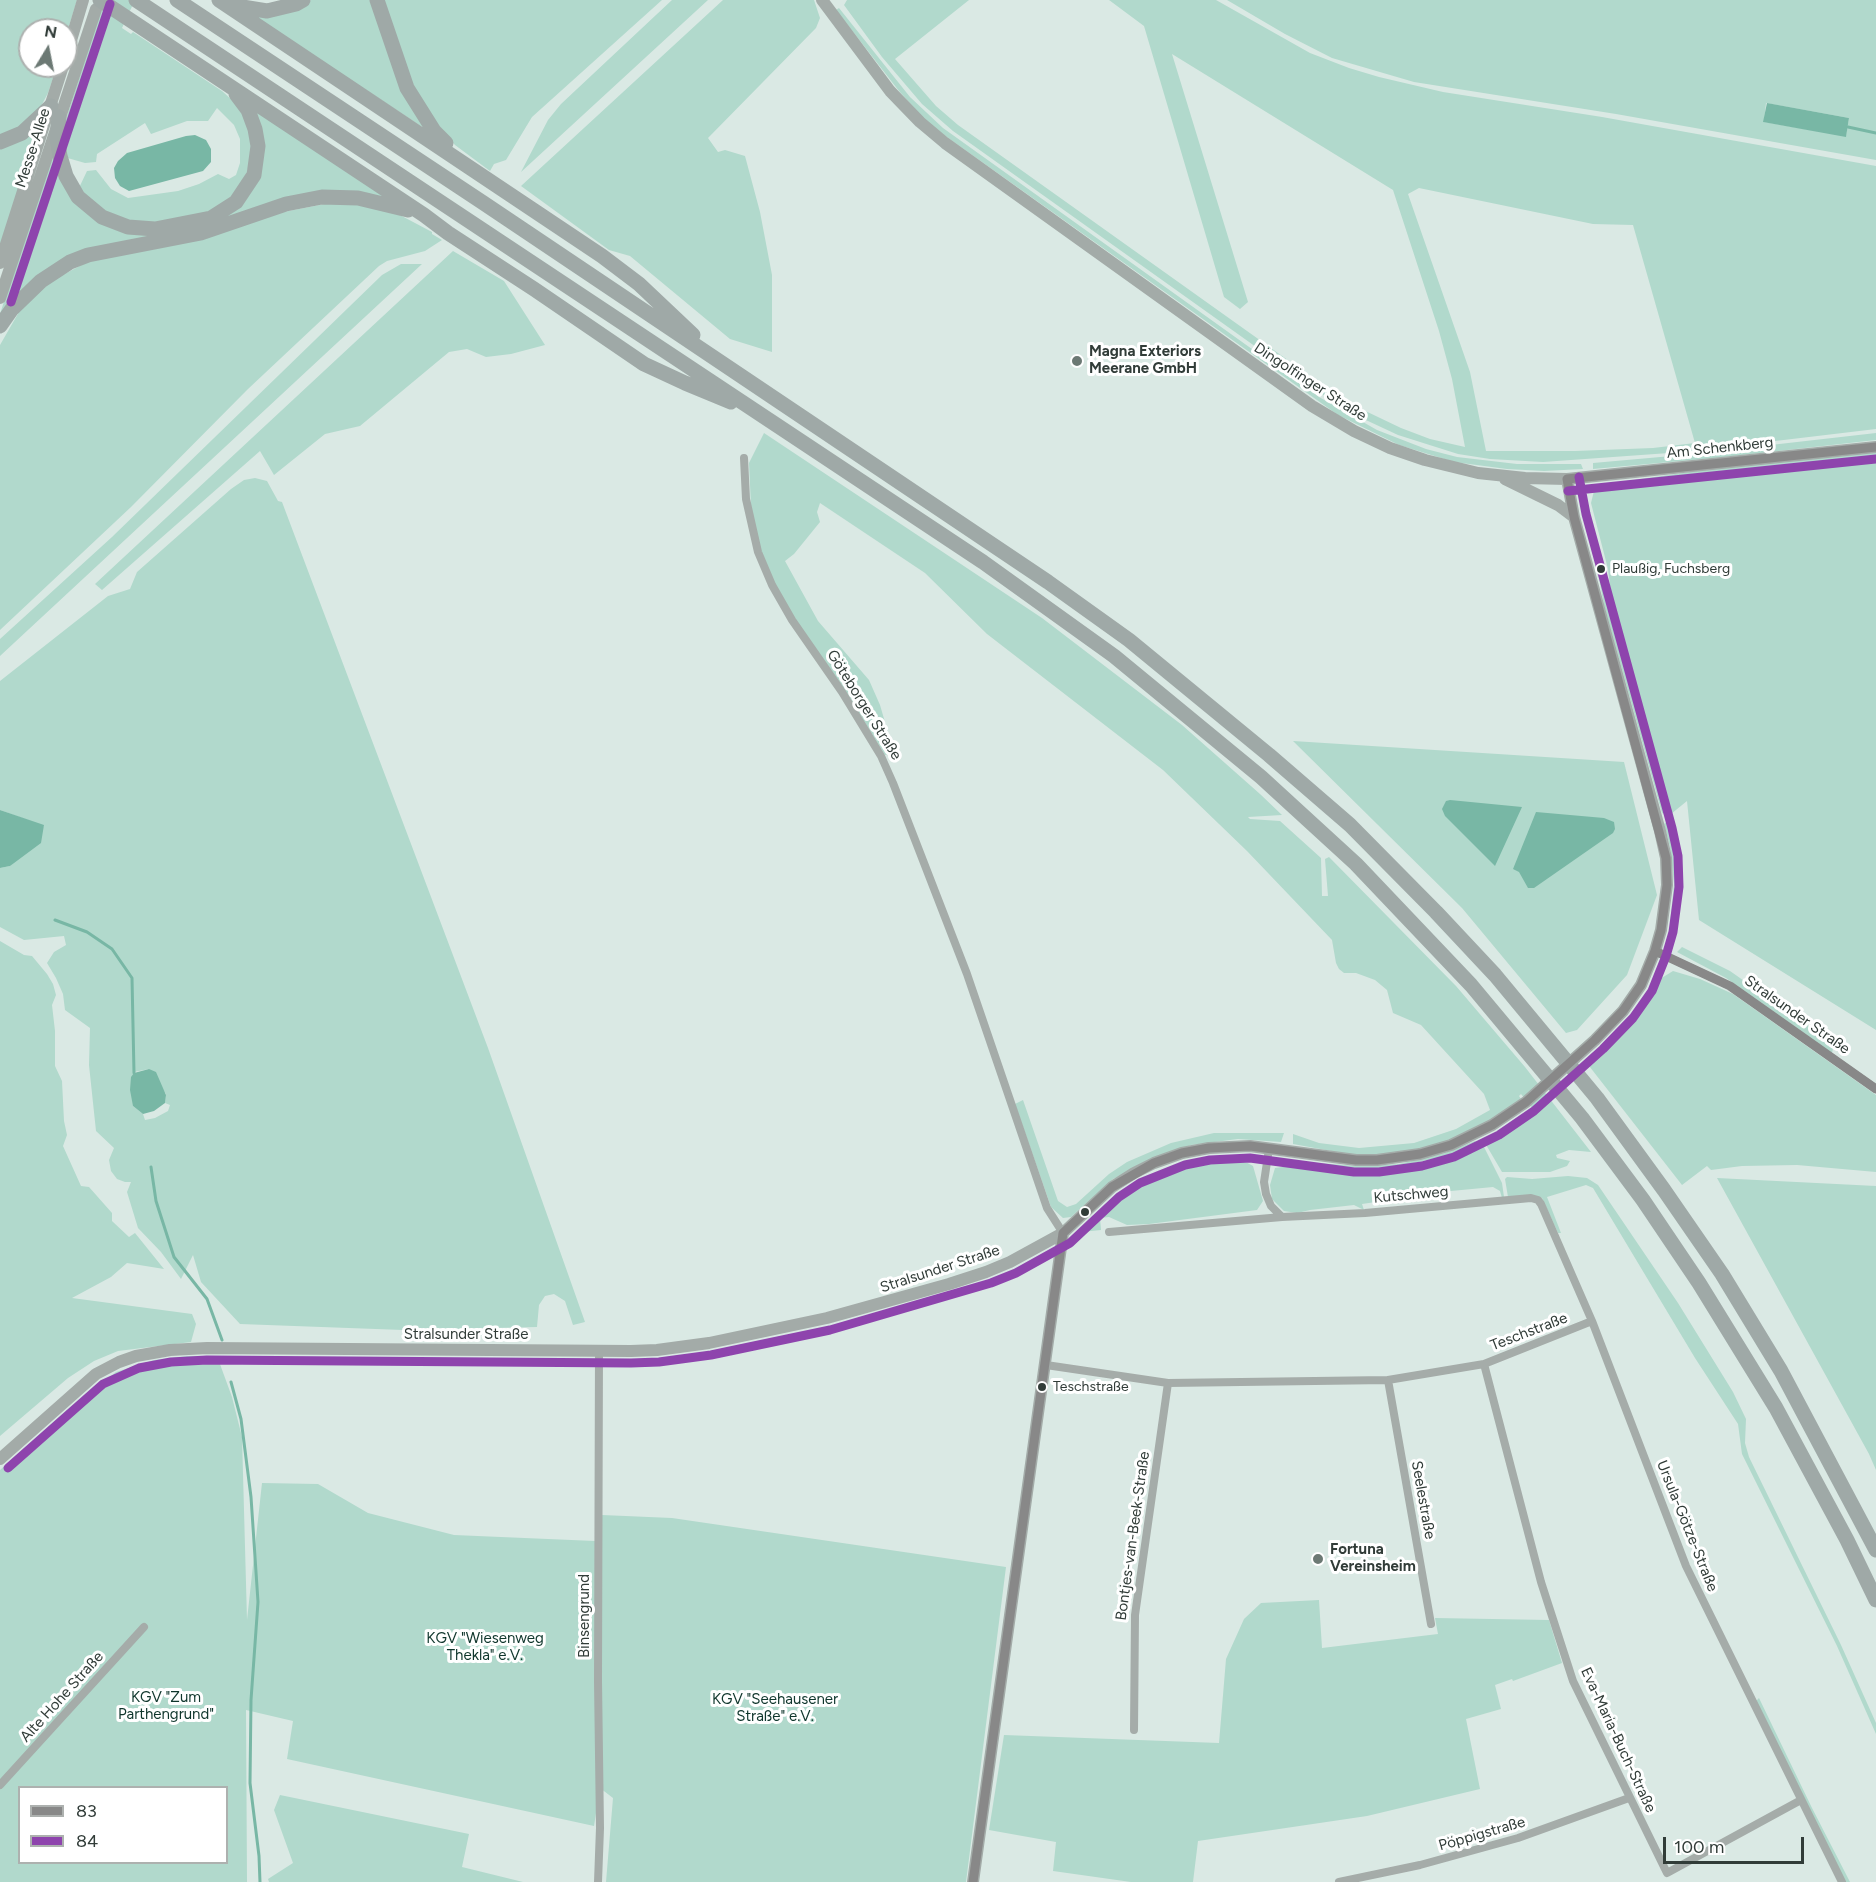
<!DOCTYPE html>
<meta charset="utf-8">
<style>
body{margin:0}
#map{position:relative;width:1876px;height:1882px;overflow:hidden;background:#dae9e4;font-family:Figtree,sans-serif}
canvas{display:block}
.legend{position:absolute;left:18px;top:1786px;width:210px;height:78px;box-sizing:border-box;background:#fff;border:2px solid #adb1af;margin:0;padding:8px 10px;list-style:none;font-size:18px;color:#313c38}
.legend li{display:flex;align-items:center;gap:12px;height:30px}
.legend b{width:30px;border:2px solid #adb1af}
.north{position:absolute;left:18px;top:18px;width:60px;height:60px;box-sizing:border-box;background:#fff;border:2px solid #adb1af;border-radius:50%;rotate:10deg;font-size:16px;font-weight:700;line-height:24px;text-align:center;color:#313c38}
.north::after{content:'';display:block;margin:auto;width:21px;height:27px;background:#6c7974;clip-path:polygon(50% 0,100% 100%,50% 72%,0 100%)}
.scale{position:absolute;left:1663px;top:1837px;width:141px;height:27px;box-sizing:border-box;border:3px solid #313c38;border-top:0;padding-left:8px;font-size:18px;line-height:21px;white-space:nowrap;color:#313c38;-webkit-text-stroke:4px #fff;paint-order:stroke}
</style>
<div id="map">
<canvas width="1876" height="1882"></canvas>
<ul class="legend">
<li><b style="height:8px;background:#888"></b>83</li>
<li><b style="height:8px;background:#8e44ad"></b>84</li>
</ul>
<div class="north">N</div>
<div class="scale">100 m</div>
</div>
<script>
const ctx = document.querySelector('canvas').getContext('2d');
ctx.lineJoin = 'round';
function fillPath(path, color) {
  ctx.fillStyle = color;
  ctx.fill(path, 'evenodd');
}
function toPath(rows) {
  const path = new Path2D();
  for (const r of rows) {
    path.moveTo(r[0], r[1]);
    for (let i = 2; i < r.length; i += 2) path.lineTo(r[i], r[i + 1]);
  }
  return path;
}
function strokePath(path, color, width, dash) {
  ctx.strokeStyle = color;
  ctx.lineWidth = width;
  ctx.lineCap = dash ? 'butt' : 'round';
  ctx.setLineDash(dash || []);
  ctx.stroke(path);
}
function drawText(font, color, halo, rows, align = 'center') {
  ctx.font = font + ' Figtree,sans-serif';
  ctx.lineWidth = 6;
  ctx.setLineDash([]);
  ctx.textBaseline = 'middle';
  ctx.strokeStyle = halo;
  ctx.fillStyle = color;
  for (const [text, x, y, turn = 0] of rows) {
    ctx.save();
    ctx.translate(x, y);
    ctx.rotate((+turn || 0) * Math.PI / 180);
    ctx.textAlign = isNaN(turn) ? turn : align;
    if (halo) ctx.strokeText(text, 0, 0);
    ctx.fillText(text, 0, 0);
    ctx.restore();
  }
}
fillPath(toPath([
 [0,0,77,0,66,36,66,30,30,30,30,66,57,66,48,93,38,112,28,123,0,138],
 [104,0,135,0,122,28,131,34,133,32,222,91,232,100,245,116,253,151,243,186,216,212,158,225,113,218,78,190,87,171,96,170,111,189,128,198,178,191,199,184,218,174,229,179,236,175,240,163,240,139,234,125,217,108,208,121,187,121,151,134,145,123,97,154,96,162,85,163,64,157,64,133,66,119],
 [311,0,372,0,433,134,247,12,306,4],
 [381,0,662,0,532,117,506,160,494,164,490,171,455,145,420,103],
 [672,0,708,0,521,172,548,120,561,104],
 [723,0,814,0,820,18,816,28,708,138,718,152,725,150,745,156,760,212,772,275,772,352,730,339,630,256,609,250,521,186],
 [847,0,969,0,895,59,936,106,958,125,1327,388,1357,407,1401,428,1430,439,1465,447,1452,379,1439,331,1393,190,1172,54,1248,302,1240,309,1224,297,1144,26,1109,0,1216,0,1310,53,1349,68,1379,77,1443,92,1602,117,1876,166,1876,429,1683,452,1543,462,1490,459,1458,454,1398,435,1353,414,1322,394,953,131,922,104,882,57,844,5],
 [1419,188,1593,224,1633,225,1695,443,1653,448,1575,451,1486,451,1470,372,1408,194],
 [1227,0,1876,0,1876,160,1616,114,1414,82,1332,58,1285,34],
 [1766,103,1849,118,1846,136,1764,122],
 [839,8,910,97,943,128,1319,397,1377,430,1426,449,1457,457,1517,464,1581,464,1583,469,1544,471,1507,469,1454,462,1399,445,1338,415,944,135,925,120,899,91,836,10],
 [250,108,391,199,366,196,103,247,0,314,54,146,96,219,194,227,252,187],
 [36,127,39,129,0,252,0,147],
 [327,203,354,204,398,214,432,232,432,234,442,240,425,251,387,261,379,266,248,389,131,507,0,630,0,345,19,312,37,293,55,279,91,260,289,210],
 [453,251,504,281,545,345,511,354,486,357,467,349,449,352,360,426,325,434,274,475,260,451,102,590,95,584],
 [401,264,422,264,0,656,0,639,112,537,382,275],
 [764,433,1042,618,1182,725,1260,794,1282,815,1248,817,1250,819,1280,821,1321,858,1322,896,1328,896,1325,859,1329,857,1456,986,1525,1067,1591,1152,1569,1150,1556,1155,1557,1158,1570,1161,1567,1166,1550,1172,1502,1172,1485,1143,1513,1126,1533,1109,1521,1094,1519,1096,1521,1099,1501,1114,1458,1137,1418,1150,1375,1155,1353,1155,1293,1144,1293,1134,1319,1143,1359,1148,1414,1143,1456,1129,1490,1110,1484,1094,1421,1025,1393,1013,1387,990,1375,980,1356,973,1344,973,1339,969,1336,963,1332,940,1247,851,1163,770,987,634,925,573,820,503,817,512,820,522,794,554,785,561,818,621,869,680,880,705,894,753,885,755,845,690,795,621,774,584,761,551,751,506,749,463],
 [1876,433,1876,440,1725,457,1593,469,1593,463,1683,455],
 [1876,451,1876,1030,1699,920,1687,801,1671,814,1612,602,1608,569,1591,503,1595,487,1606,484,1703,470],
 [255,478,267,481,278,501,282,502,488,1048,585,1322,573,1325,565,1301,554,1294,545,1296,539,1305,537,1327,403,1330,240,1324,201,1282,193,1255,181,1279,161,1252,138,1228,127,1192,131,1182,125,1182,117,1179,111,1171,109,1160,114,1148,96,1131,89,1065,90,1028,65,1010,63,994,56,978,47,963,54,952,66,945,64,936,24,940,0,927,0,868,10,866,44,826,0,810,0,681,108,596,130,589,137,572,231,489,244,480],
 [149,1069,166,1094,165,1103,170,1105,168,1111,155,1118,145,1120,143,1114,133,1106,134,1072],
 [1604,572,1609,604,1667,815,1662,813,1604,605,1598,573],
 [1293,741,1624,762,1657,895,1627,975,1577,1030,1566,1033,1462,908],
 [1669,820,1677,856,1680,889,1679,903,1670,923,1674,884,1670,847,1664,824],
 [0,941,24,955,32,956,47,974,53,984,56,995,52,1005,55,1031,55,1066,62,1081,64,1121,67,1135,63,1146,81,1186,89,1187,112,1213,112,1221,129,1237,135,1233,164,1269,127,1263,111,1277,72,1298,192,1314,196,1324,191,1342,118,1351,94,1361,68,1378,0,1436],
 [1682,947,1730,971,1834,1044,1832,1053,1726,978,1677,952],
 [1673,971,1700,979,1733,994,1876,1095,1876,1172,1797,1165,1742,1166,1711,1170,1707,1166,1682,1185,1586,1062,1612,1040,1643,1006,1660,979],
 [1023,1100,1058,1201,1067,1207,1076,1204,1109,1174,1127,1162,1171,1143,1214,1133,1284,1133,1281,1142,1238,1139,1191,1145,1113,1179,1071,1217,1063,1218,1051,1207,1015,1104],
 [1475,1141,1477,1143,1446,1156,1400,1166,1378,1168,1337,1168,1293,1161,1356,1166,1399,1164,1445,1153],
 [1482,1143,1502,1183,1504,1197,1502,1198,1500,1191,1493,1187,1451,1191,1362,1204,1364,1210,1354,1205,1310,1210,1297,1213,1284,1211,1272,1199,1270,1185,1275,1168,1297,1165,1319,1169,1355,1172,1401,1169,1448,1158],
 [1219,1157,1240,1159,1253,1166,1263,1201,1257,1210,1149,1224,1127,1225,1109,1217,1100,1218,1101,1230,1081,1232,1120,1196,1144,1180,1187,1164],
 [1568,1176,1587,1178,1598,1185,1678,1303,1733,1392,1746,1419,1745,1443,1749,1457,1841,1645,1876,1723,1876,1734,1837,1646,1742,1454,1738,1424,1695,1358,1593,1188,1586,1185,1547,1197,1561,1233,1558,1233,1542,1198,1530,1195,1508,1197,1505,1179,1507,1177,1532,1179],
 [1717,1178,1876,1186,1876,1470,1869,1454],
 [187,1356,217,1356,232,1397,242,1437,247,1620,262,1483,318,1484,368,1513,454,1535,595,1541,602,1515,672,1518,1006,1567,966,1882,606,1882,613,1798,600,1788,594,1826,287,1759,293,1721,246,1710,247,1882,0,1882,0,1470,69,1408,116,1372,154,1360],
 [20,1788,226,1788,226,1862,20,1862],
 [1319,1600,1322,1648,1438,1634,1435,1618,1549,1620,1562,1663,1513,1681,1512,1679,1495,1685,1501,1709,1466,1719,1480,1789,1367,1816,1198,1841,1193,1882,1131,1882,1053,1871,1056,1842,989,1830,1004,1735,1219,1743,1226,1659,1244,1619,1261,1603],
 [1759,1698,1812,1808,1850,1882,1845,1882,1756,1701],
 [280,1795,469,1834,462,1867,523,1882,269,1882,268,1879,293,1863,274,1810]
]), '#b1d9cc');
fillPath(toPath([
 [1767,103,1849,118,1846,137,1763,122],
 [195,135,206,140,211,149,211,162,203,171,129,191,120,186,115,178,114,168,118,161,127,153,186,136],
 [1450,800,1522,807,1495,866,1445,816,1442,809,1446,801],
 [0,810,44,825,41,843,10,866,0,868],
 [1536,812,1604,818,1614,822,1615,829,1613,833,1534,888,1528,888,1519,872,1513,869],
 [149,1069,156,1072,166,1095,165,1103,154,1111,143,1114,133,1106,130,1090,131,1077,134,1073]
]), '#78b7a5');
strokePath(toPath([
 [1848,127,1876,133],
 [55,920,87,932,112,949,132,978,134,1073],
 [151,1167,156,1201,174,1257,207,1299,222,1340],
 [231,1382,241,1419,251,1497,258,1602,251,1700,250,1783,259,1856,260,1882]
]), '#78b7a5', 3);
strokePath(toPath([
 [744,458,746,499,758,552,772,585,792,620,842,692,881,756,893,783,967,974,1047,1208,1063,1233],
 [1655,951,1730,986,1876,1089],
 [1269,1149,1264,1182,1266,1194,1271,1206,1282,1217,1365,1213,1531,1198,1538,1200,1541,1204,1592,1321,1686,1566,1842,1882],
 [1109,1232,1282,1217],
 [1484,1364,1541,1582,1573,1681,1667,1873,1801,1800],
 [1046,1365,1168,1383,1388,1380,1484,1364,1592,1321],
 [1388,1380,1431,1624],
 [1134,1730,1135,1615,1168,1383],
 [0,1785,144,1627],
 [598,1882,600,1828,598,1681,599,1350],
 [1339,1882,1420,1865,1518,1838,1629,1798]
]), '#a5aca9', 8);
strokePath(toPath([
 [822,0,890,91,920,122,945,143,1312,406,1354,431,1390,448,1425,460,1478,473,1525,478,1567,479,1876,447],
 [66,57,83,0],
 [0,263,63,66],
 [0,298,96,9],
 [1505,479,1558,505,1574,517],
 [0,1459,96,1374,119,1362,136,1356,170,1350,207,1348,631,1351,657,1350,709,1343,827,1318,949,1284,986,1272,1010,1262,1063,1233,1112,1187,1134,1173,1154,1163,1182,1153,1209,1148,1250,1146,1356,1160,1377,1160,1420,1154,1451,1145,1492,1125,1526,1102,1595,1040,1623,1011,1641,985,1655,951,1661,930,1667,885,1666,858,1660,831,1574,517,1567,479],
 [973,1882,1063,1233]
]), '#a3aba8', 12);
strokePath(toPath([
 [100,0,424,215,448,233,534,289,644,364,685,383,731,402],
 [136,0,983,562,1114,656,1261,777,1356,864,1471,985,1582,1118,1643,1200,1699,1283,1776,1408,1847,1540,1876,1600],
 [177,0,482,202,1048,582,1129,640,1269,755,1350,825,1436,912,1495,975,1597,1098,1664,1190,1722,1274,1781,1371,1876,1550],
 [219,0,602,256,639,284,693,335],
 [377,0,407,88,434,131,446,143],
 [231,5,267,11,296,4,303,0],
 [59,117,57,138,60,156,66,176,78,197,102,217,128,227,155,229,211,218,236,202,254,175,258,146,255,129,248,110,236,94],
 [0,142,22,133,51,106],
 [0,326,12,309,41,281,70,262,88,255,201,233,286,204,322,197,358,198,408,210]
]), '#9fa9a7', 15);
strokePath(toPath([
 [1567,479,1876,447],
 [1655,951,1730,986,1876,1089],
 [1063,1233,1112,1187,1154,1163,1182,1153,1209,1148,1250,1146,1356,1160,1377,1160,1420,1154,1451,1145,1492,1125,1526,1102,1595,1040,1623,1011,1641,985,1655,951,1661,930,1667,885,1666,858,1574,517,1567,479],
 [973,1882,1063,1233]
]), '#888', 9);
strokePath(toPath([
 [11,302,110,4],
 [1568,491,1876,459],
 [8,1468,103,1384,139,1368,171,1362,207,1360,631,1363,659,1362,711,1355,830,1330,991,1283,1016,1273,1070,1243,1119,1197,1140,1183,1185,1165,1210,1160,1250,1158,1354,1172,1379,1172,1422,1166,1454,1157,1499,1135,1534,1111,1603,1049,1633,1018,1652,991,1666,956,1673,932,1679,887,1678,856,1672,828,1586,514,1579,477]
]), '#8e44ad', 9);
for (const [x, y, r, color] of [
 [1077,361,6,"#6c7974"],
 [1601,569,5,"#313c38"],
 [1085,1212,5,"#313c38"],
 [1042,1387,5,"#313c38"],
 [1318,1559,6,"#6c7974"]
]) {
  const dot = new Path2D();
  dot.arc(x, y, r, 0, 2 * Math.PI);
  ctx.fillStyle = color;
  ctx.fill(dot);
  strokePath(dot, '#fff', 2);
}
drawText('14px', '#313c38', '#fff', [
 ["Plaußig, Fuchsberg",1612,569],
 ["Teschstraße",1053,1387]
], 'left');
drawText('15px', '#313c38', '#fff', [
 ["Messe-Allee",33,148,-72],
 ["Dingolfinger Straße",1310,382,33],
 ["Am Schenkberg",1720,448,-6],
 ["Göteborger Straße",864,705,58],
 ["Stralsunder Straße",1797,1015,35],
 ["Kutschweg",1411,1195,-5],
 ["Stralsunder Straße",940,1269,-18],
 ["Teschstraße",1529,1332,-21],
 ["Stralsunder Straße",466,1335],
 ["Seelestraße",1423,1500,80],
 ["Ursula-Götze-Straße",1687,1526,68],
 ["Bontjes-van-Beek-Straße",1133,1536,-82],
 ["Binsengrund",585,1616,-90],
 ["Alte Hohe Straße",62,1697,-48],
 ["Eva-Maria-Buch-Straße",1618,1740,65],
 ["Pöppigstraße",1482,1834,-16]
]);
drawText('bold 15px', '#313c38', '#fff', [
 ["Magna Exteriors",1089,352],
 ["Meerane GmbH",1089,369],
 ["Fortuna",1330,1550],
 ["Vereinsheim",1330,1567]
], 'left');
drawText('15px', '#0f362c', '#fff', [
 ["KGV \"Wiesenweg",485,1639],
 ["Thekla\" e.V.",485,1656],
 ["KGV \"Zum",166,1698],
 ["Parthengrund\"",166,1715],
 ["KGV \"Seehausener",775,1700],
 ["Straße\" e.V.",775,1717]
]);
</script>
